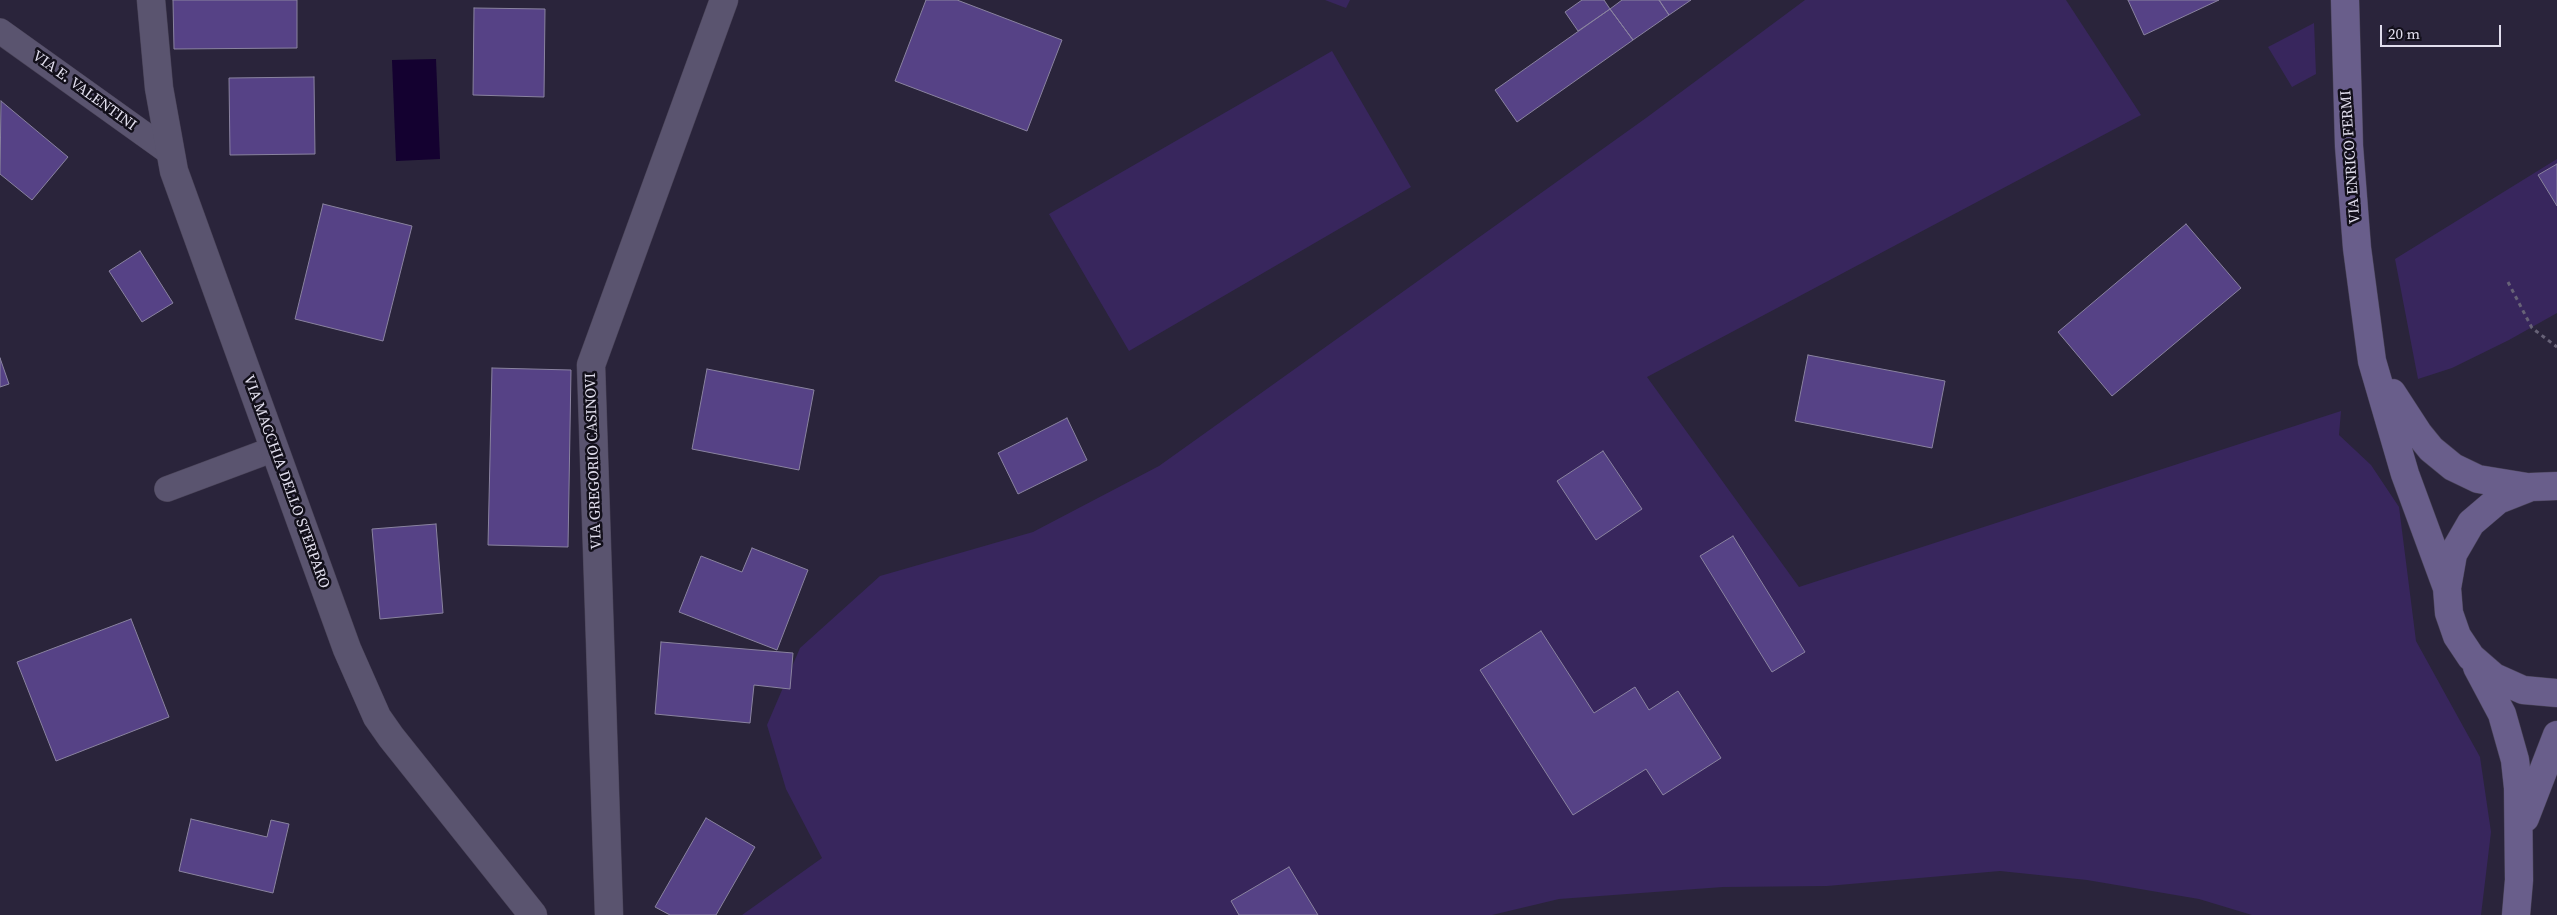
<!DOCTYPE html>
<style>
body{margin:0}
#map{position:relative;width:2557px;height:915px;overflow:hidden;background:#2a243b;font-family:"Source Serif 4",serif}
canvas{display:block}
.scale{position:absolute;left:2380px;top:25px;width:121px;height:22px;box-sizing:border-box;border:2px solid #e1deed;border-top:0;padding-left:6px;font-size:15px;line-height:18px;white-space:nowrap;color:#e1deed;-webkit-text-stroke:4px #120f1a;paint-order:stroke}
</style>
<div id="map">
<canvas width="2557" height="915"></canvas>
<div class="scale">20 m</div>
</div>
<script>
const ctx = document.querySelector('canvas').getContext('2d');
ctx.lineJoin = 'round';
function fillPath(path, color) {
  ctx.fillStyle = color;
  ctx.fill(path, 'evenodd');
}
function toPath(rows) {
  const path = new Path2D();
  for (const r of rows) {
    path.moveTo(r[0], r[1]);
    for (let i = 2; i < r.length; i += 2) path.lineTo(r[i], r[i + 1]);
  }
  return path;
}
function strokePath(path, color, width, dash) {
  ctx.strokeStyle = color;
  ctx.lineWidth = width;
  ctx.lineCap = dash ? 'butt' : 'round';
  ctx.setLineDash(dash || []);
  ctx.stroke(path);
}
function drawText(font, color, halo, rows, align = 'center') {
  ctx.font = font + ' "Source Serif 4",serif';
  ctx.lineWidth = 5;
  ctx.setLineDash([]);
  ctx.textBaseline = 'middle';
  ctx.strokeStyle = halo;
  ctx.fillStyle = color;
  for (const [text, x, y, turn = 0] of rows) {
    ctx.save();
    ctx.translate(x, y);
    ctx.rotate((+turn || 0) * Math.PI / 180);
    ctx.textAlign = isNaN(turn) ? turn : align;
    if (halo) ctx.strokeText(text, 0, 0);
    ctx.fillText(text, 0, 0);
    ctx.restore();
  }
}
fillPath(toPath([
 [1325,0,1350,0,1346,8],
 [1805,0,2066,0,2141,115,1647,377,1799,587,2341,411,2339,435,2371,465,2399,507,2416,641,2480,757,2491,832,2481,915,2252,915,2199,899,2087,880,2000,871,1827,886,1723,887,1559,899,1492,915,742,915,822,858,786,789,767,725,800,648,880,576,1033,532,1159,466,1646,118],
 [2314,23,2316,74,2292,87,2268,47],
 [1332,51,1411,187,1129,351,1049,214],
 [2557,159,2557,164,2538,176,2557,206,2557,313,2509,340,2452,368,2418,379,2395,259]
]), '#38265d');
fillPath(toPath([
 [436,59,440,159,396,161,392,60]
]), '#140130');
const building = toPath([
 [173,0,297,0,297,48,174,49,173,0],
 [926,0,957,0,1062,40,1027,131,895,81,926,0],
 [1582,0,1604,0,1610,9,1578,31,1565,12,1582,0],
 [1622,0,1659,0,1669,15,1633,40,1610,9,1622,0],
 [1659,0,1691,0,1669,15,1659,0],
 [2128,0,2219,0,2144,35,2128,0],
 [474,8,545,9,544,97,473,95,474,8],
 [1610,9,1633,40,1517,122,1495,90,1610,9],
 [314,77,315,154,230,155,229,78,314,77],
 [1,101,68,157,32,200,0,174,1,101],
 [2557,164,2557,206,2538,175,2557,164],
 [323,204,412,226,383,341,295,319,323,204],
 [2186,224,2241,288,2112,396,2058,332,2186,224],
 [140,251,173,303,142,322,109,271,140,251],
 [1808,355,1945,381,1932,448,1795,421,1808,355],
 [0,358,9,384,0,387,0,358],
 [492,368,571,370,568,547,488,545,492,368],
 [707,369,814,390,799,470,692,449,707,369],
 [1067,418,1087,460,1018,494,998,453,1067,418],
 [1603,451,1642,509,1596,540,1557,481,1603,451],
 [436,524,443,613,380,619,372,529,436,524],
 [1733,536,1805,652,1772,672,1700,556,1733,536],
 [752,548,808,570,777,650,679,612,701,556,742,572,752,548],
 [131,619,169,717,56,761,17,662,131,619],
 [1541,631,1594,713,1635,687,1649,710,1678,691,1721,758,1663,795,1646,769,1573,815,1480,670,1541,631],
 [661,642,793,653,790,689,754,685,750,723,655,714,661,642],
 [706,818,755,847,716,915,670,915,655,907,706,818],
 [191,819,267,837,271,820,289,824,273,893,179,871,191,819],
 [1289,867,1318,915,1239,915,1231,901,1289,867]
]);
fillPath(building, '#564286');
strokePath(building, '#8a83a0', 1);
const lane = toPath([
 [0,31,169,152],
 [167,489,274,449]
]);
const street = toPath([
 [151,0,159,88,174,171,347,649,377,717,391,737,533,915],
 [609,915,591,365,724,0]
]);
const secondary = toPath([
 [2345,0,2349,146,2357,248,2372,361,2405,474,2447,588],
 [2392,393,2418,433,2431,449,2453,467,2478,479,2527,487],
 [2557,486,2531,487,2498,500,2471,523,2453,554,2447,588,2449,613,2457,636,2471,657,2494,677,2523,690,2557,693],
 [2477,667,2502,714,2515,760,2518,788,2519,880,2516,915],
 [2525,818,2557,735]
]);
strokePath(lane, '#494357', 26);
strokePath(street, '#494357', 29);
strokePath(secondary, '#494357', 29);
strokePath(toPath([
 [2508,282,2532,328,2557,347]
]), '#676277', 3, [4, 4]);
strokePath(lane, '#5a546f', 25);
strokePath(street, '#5a546f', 28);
strokePath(secondary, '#695e8b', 28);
drawText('15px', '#e1deed', '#120f1a', [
 ["VIA E. VALENTINI",84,91,36],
 ["VIA ENRICO FERMI",2351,157,-94],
 ["VIA GREGORIO CASINOVI",594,461,-92],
 ["VIA MACCHIA DELLO STERPARO",286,482,70]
]);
</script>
